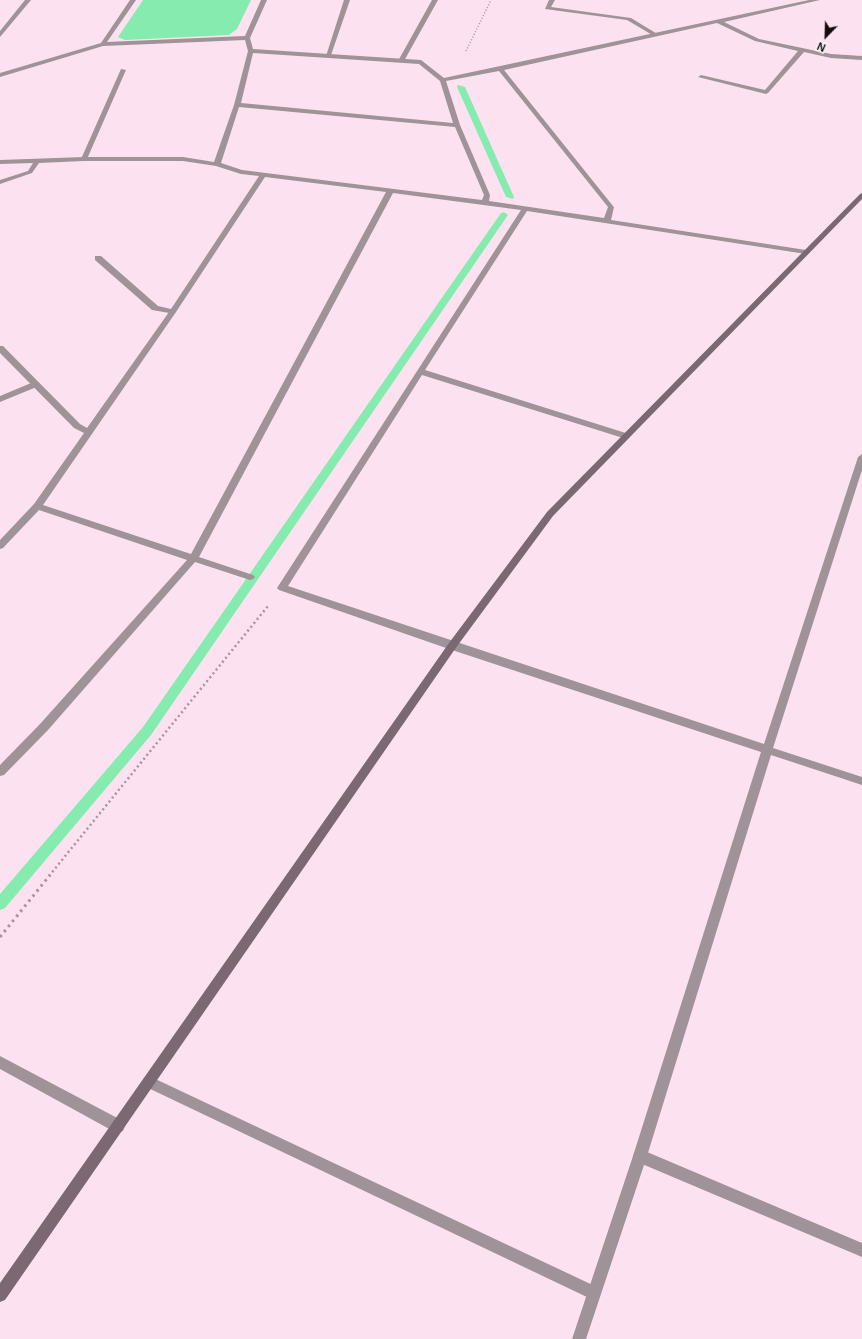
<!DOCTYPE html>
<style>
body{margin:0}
#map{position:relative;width:862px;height:1339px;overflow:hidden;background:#fce2f0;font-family:Helvetica,sans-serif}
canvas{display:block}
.north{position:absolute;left:806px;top:16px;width:40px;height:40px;-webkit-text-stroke:3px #fcf6f9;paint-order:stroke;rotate:203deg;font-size:11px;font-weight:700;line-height:16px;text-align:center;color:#140a0f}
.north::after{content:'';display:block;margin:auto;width:14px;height:18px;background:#140a0f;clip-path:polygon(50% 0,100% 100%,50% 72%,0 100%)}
</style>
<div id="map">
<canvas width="862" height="1339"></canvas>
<div class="north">N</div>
</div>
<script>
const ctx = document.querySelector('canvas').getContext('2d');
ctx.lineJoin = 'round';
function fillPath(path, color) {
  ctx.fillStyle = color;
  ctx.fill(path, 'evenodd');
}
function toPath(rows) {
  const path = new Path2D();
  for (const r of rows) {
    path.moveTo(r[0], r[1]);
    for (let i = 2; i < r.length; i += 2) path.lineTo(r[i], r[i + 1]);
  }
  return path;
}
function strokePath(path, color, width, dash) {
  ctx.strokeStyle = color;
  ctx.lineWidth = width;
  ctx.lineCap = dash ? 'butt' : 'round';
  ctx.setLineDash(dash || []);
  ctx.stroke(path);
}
fillPath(toPath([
 [143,0,251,0,237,29,229,35,125,40,118,37]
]), '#86ebaf');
fillPath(toPath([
 [458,85,465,87,514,197,513,199,506,197,457,87,458,85],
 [504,212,508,215,151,735,5,908,0,910,0,894,143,727,501,213,504,212]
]), '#86ebaf');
strokePath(toPath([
 [466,51,491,0]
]), '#a8939e', 1.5, [1, 2]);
strokePath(toPath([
 [49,876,268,606]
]), '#a8939e', 2.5, [2, 3]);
strokePath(toPath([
 [0,937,50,875]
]), '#a8939e', 3, [2.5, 4]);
fillPath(toPath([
 [344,0,350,0,331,55,326,56,344,0],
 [432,0,438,0,404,61,399,62,398,61,432,0],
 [549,0,555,0,551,7,631,18,659,35,654,36,627,20,545,9,549,0],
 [121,69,126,70,87,159,82,160,81,159,121,69],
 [95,256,101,256,158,306,175,310,175,314,152,310,95,260,95,256],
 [36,381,40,384,39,386,0,402,0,396,36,381],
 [149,1076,599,1288,601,1293,599,1298,594,1300,589,1298,144,1086,143,1082,144,1078,149,1076],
 [640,1149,862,1243,862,1257,635,1161,633,1156,635,1151,640,1149]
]), '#9f9299');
fillPath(toPath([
 [25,0,31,0,0,37,0,31,25,0],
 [130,0,136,0,107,42,245,36,261,0,267,0,250,38,253,49,421,60,444,78,809,0,820,0,724,22,759,39,831,54,862,56,862,60,831,58,804,52,768,93,766,94,698,77,701,75,765,90,798,51,755,41,717,23,504,70,613,206,614,207,611,220,806,250,810,252,806,254,527,211,425,370,629,434,629,438,623,438,422,375,288,586,764,744,858,457,862,454,862,470,773,748,862,777,862,785,771,755,647,1156,586,1339,572,1339,633,1156,761,752,449,649,279,590,277,588,521,210,393,193,199,557,253,575,255,577,253,579,250,580,195,562,48,730,4,775,0,776,0,765,40,724,187,560,39,510,3,548,0,549,0,540,34,504,84,433,74,428,0,353,0,346,3,346,80,424,87,428,169,312,259,176,241,174,216,166,183,161,84,161,39,163,32,173,0,184,0,180,28,171,33,163,0,164,0,160,84,157,183,157,214,162,234,105,248,51,245,40,103,46,0,77,0,73,101,43,130,0],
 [253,53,419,64,440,81,453,123,241,103,253,53],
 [499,71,608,207,604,218,489,201,490,195,460,125,446,81,499,71],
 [239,107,455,127,484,195,482,200,242,170,221,163,239,107],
 [265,177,386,192,191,554,43,505,176,312,265,177],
 [0,1056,123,1121,125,1126,123,1131,118,1133,113,1131,0,1069,0,1056]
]), '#9f9299');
fillPath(toPath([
 [862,193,862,199,553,516,455,649,5,1300,0,1302,0,1283,449,643,547,512,860,194,862,193]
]), '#7b6873');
</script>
